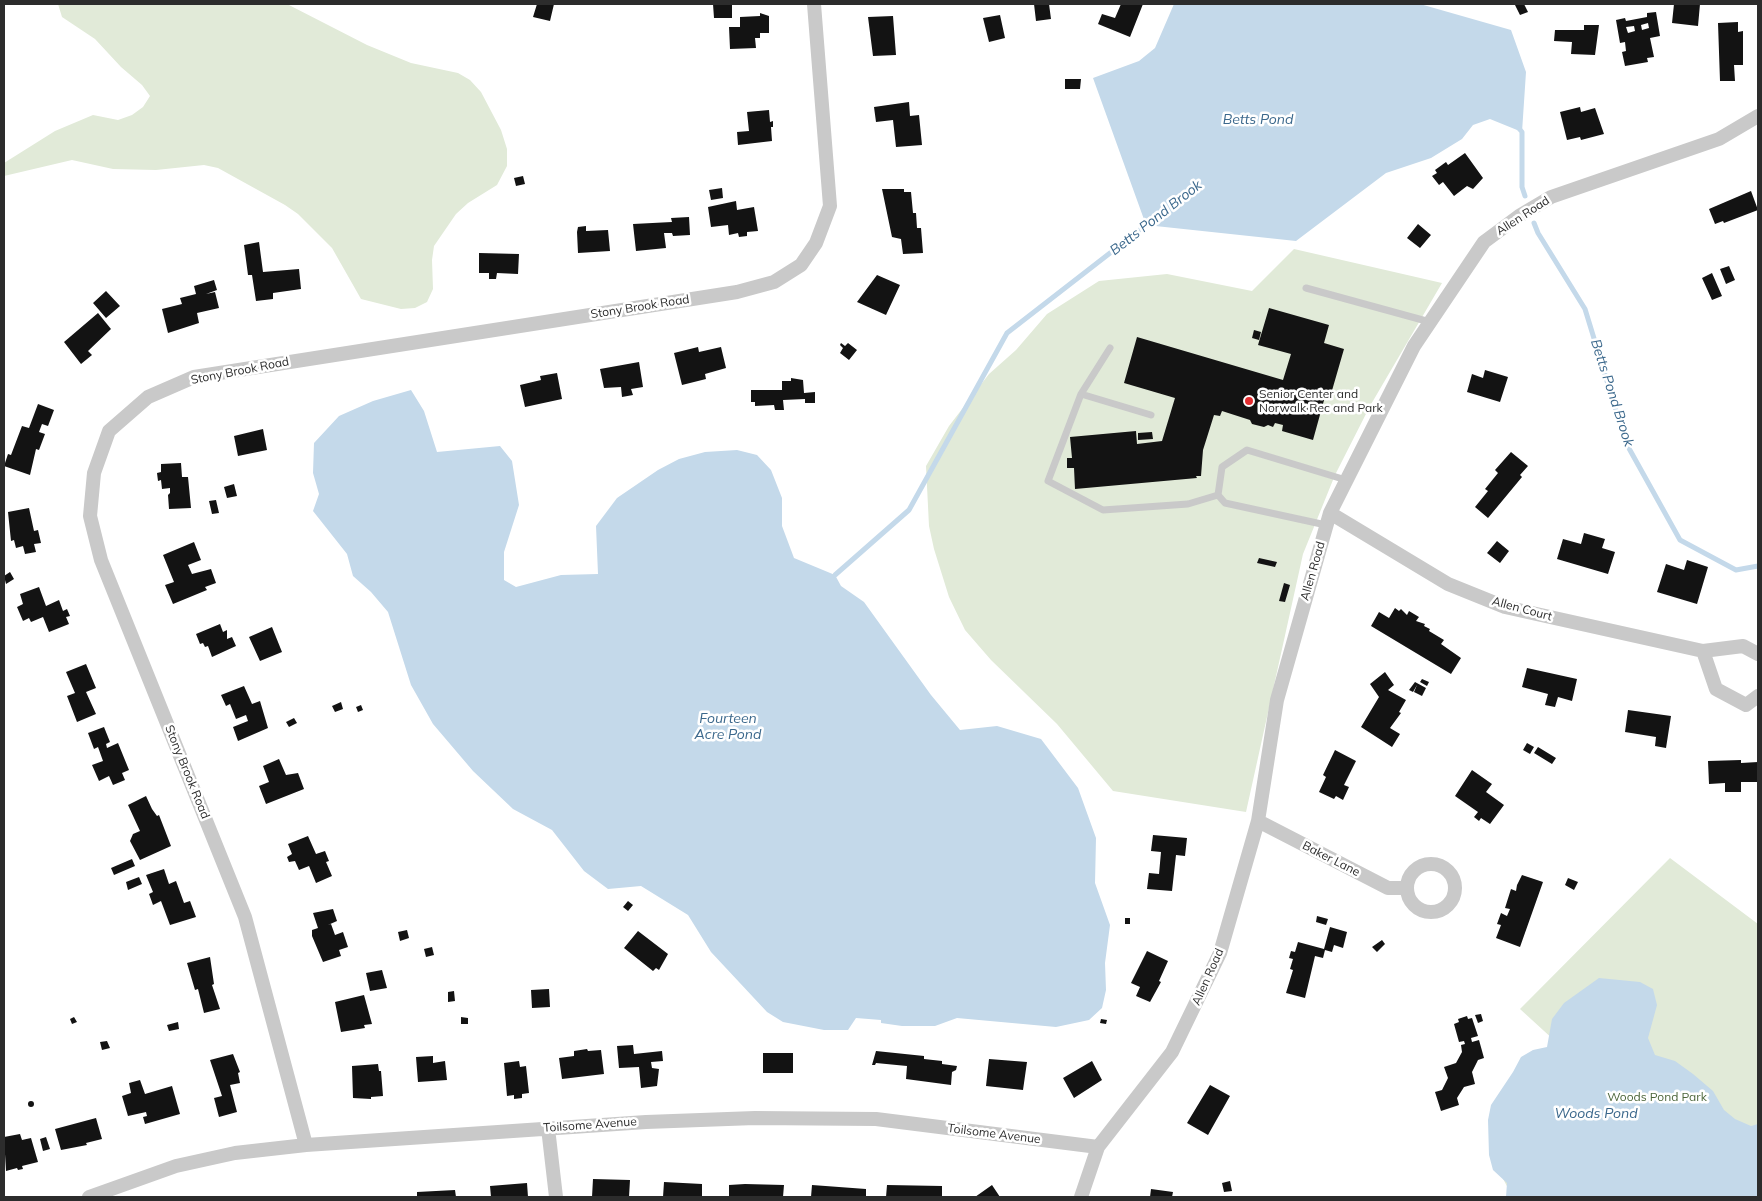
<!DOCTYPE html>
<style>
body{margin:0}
#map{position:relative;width:1762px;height:1201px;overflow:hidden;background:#fff;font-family:Mulish,sans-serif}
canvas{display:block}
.frame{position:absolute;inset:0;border:5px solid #2c2c2c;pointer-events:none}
</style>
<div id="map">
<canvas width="1762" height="1201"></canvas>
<div class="frame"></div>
</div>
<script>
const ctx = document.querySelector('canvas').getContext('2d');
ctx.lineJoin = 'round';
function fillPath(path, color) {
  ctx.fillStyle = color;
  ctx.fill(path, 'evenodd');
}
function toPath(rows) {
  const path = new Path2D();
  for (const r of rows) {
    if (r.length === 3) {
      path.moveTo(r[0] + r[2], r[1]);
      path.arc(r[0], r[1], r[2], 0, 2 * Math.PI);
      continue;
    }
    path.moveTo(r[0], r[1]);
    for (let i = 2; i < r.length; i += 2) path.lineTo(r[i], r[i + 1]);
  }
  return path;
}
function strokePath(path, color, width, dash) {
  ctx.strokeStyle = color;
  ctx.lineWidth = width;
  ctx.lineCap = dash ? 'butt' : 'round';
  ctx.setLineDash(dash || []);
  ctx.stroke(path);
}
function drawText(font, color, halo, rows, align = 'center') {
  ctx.font = font + ' Mulish,sans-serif';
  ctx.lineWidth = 5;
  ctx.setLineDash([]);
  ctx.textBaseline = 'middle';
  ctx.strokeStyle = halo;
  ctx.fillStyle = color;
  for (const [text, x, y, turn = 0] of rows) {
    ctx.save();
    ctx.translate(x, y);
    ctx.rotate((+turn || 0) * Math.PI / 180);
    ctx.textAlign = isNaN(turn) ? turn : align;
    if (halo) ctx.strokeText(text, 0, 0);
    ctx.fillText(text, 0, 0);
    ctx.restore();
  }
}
fillPath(toPath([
 [58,4,287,4,367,45,411,63,458,73,470,80,481,92,501,130,507,149,507,166,497,185,468,203,456,214,434,246,432,260,433,289,427,302,415,308,401,309,361,299,332,248,298,214,285,205,218,168,204,165,156,170,113,169,72,160,4,176,4,163,55,131,93,115,118,120,132,115,143,107,150,96,142,85,121,67,95,39,62,17],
 [1294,249,1442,283,1370,406,1335,475,1303,554,1246,812,1113,791,1057,724,991,660,965,630,949,597,934,549,929,526,926,466,949,426,989,374,1016,350,1047,314,1099,281,1167,274,1252,291],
 [1670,858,1758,924,1758,1197,1509,1190,1493,1160,1567,1052,1520,1009]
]), '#e1ead8');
fillPath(toPath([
 [1174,4,1420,4,1511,30,1526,72,1522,132,1490,119,1473,125,1462,139,1431,158,1386,173,1296,241,1146,225,1093,78,1139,61,1155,48],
 [411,390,424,411,437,452,500,446,512,461,519,505,504,552,504,580,516,587,561,575,598,574,596,526,617,498,658,470,679,459,705,452,737,450,757,455,771,470,782,498,782,526,794,558,835,575,841,586,864,602,931,695,960,730,997,726,1041,739,1078,788,1096,838,1095,883,1110,925,1105,963,1106,990,1102,1008,1089,1020,1056,1027,957,1018,935,1026,902,1026,881,1023,881,1020,856,1018,848,1030,824,1030,783,1022,767,1012,711,952,688,915,641,886,608,889,584,871,552,830,513,809,473,771,433,724,411,685,388,612,371,592,353,576,347,554,313,511,319,494,313,473,314,443,339,416,373,401],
 [1599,978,1640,982,1653,989,1657,1005,1648,1038,1655,1055,1675,1061,1693,1074,1713,1091,1724,1110,1735,1119,1751,1126,1758,1124,1758,1197,1506,1197,1507,1183,1493,1170,1489,1155,1488,1120,1491,1105,1513,1072,1521,1057,1533,1050,1547,1047,1552,1019,1564,1003]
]), '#c4d9ea');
strokePath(toPath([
 [1517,126,1522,132,1522,187,1525,196],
 [1534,223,1538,233,1585,309,1626,443,1680,540,1736,570,1758,566],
 [835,575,909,510,1007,333,1150,222]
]), '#c4d9ea', 5);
fillPath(toPath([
 [537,4,554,4,550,21,533,17],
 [713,4,732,4,732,18,714,18],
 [1034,4,1049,4,1051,19,1036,21],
 [1121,4,1143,4,1130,37,1098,24,1102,14,1115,18],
 [1518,4,1524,4,1528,12,1520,15,1515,5],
 [1674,4,1700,4,1698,26,1672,23],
 [1656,12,1660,36,1650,38,1654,57,1647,58,1648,62,1625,66,1622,52,1626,51,1625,42,1620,43,1616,20,1625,18,1626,21,1647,17,1647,13],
 [1648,23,1649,28,1642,30,1641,25],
 [1634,26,1635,31,1628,33,1626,27],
 [760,13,769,16,769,33,760,33,760,38,755,38,756,48,730,49,729,27,740,27,740,17,760,16],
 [1000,15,1005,38,989,42,983,18],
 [893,16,896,55,873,56,868,17],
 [1738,22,1738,32,1743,31,1743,65,1734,65,1735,81,1720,81,1718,23],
 [1584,25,1599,25,1595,55,1571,54,1572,42,1554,41,1555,30,1584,30],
 [1065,79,1081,79,1080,89,1065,89],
 [909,102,910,116,919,115,922,145,896,147,893,120,876,122,874,107],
 [1580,107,1581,112,1595,108,1604,134,1581,140,1580,137,1567,140,1560,112],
 [769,110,770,122,773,121,773,127,771,127,772,141,738,145,737,132,749,131,747,112],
 [1465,153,1483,178,1473,189,1467,186,1454,196,1443,182,1439,185,1432,176,1437,173,1435,170,1446,162,1448,165],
 [523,176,525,184,516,186,514,178],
 [722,188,723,198,711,200,709,190],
 [882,189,904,189,904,192,911,192,913,213,916,213,917,228,921,228,923,253,903,254,901,239,892,237],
 [1751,191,1758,210,1724,223,1723,221,1715,224,1709,209],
 [736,201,737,210,754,207,758,231,747,232,747,236,739,237,738,233,729,235,728,225,711,227,708,207],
 [689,217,690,235,673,236,672,233,664,233,666,248,636,251,633,224,672,222,671,218],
 [1418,224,1431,235,1420,248,1407,238],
 [586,226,586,231,608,230,610,251,578,253,577,232,578,227],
 [259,242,263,272,299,269,301,289,273,293,273,299,256,301,252,275,248,275,244,245],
 [479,253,519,254,518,274,497,273,496,279,489,279,489,273,479,273],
 [1729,266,1735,280,1726,284,1720,269],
 [1712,273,1722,296,1712,300,1702,278],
 [877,275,900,285,886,315,857,302],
 [214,280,217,290,206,294,215,292,219,308,197,313,199,323,168,333,162,309,182,304,180,298,196,294,194,286],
 [106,291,120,306,106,318,93,303],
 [1269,308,1329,325,1324,343,1344,349,1331,394,1326,393,1313,440,1282,431,1283,425,1275,423,1273,427,1268,425,1264,427,1252,424,1250,420,1222,411,1220,416,1214,415,1203,450,1201,476,1196,476,1197,478,1075,489,1074,468,1067,468,1067,458,1072,458,1070,437,1136,431,1137,444,1162,441,1175,398,1124,383,1137,337,1283,380,1291,354,1258,345],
 [98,313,111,329,88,351,92,355,81,364,64,342],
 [1254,330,1261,332,1259,340,1252,338],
 [841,343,845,346,848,343,857,350,849,360,840,353,843,348,840,345],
 [698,347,699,352,721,347,726,368,705,374,706,379,682,385,674,353],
 [639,362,643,387,631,389,633,395,622,397,621,387,604,388,600,369],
 [1485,370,1508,377,1500,402,1467,392,1472,374,1483,378],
 [557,373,562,399,525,407,520,385,541,380,540,376],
 [791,378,803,380,804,393,815,392,815,403,805,403,805,399,783,400,784,410,775,410,774,405,755,406,755,402,751,402,751,390,782,390,782,381,791,381],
 [38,404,54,410,48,426,42,424,39,432,45,434,39,450,36,449,30,475,4,466,8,454,11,455,22,426,29,428],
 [263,429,267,450,238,456,234,436],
 [1152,432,1153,439,1138,440,1138,433],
 [1511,452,1528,466,1520,475,1522,477,1488,518,1475,507,1488,491,1485,489,1498,473,1495,470],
 [181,463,182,477,188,477,191,508,169,509,168,495,170,493,170,488,162,489,161,480,158,481,157,473,161,472,161,464],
 [234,484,237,496,227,498,224,487],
 [216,500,219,513,212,514,209,501],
 [29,508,34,531,38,530,41,543,34,544,36,552,25,554,23,546,16,548,14,540,11,541,8,512],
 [1584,533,1605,539,1602,548,1615,552,1608,574,1557,559,1563,539,1581,544],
 [1497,541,1509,551,1500,563,1487,553],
 [194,542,201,560,188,565,192,574,211,569,216,583,205,587,207,590,173,604,165,585,174,582,163,555],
 [1259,558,1277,562,1275,567,1257,563],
 [1687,560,1708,567,1697,604,1657,592,1666,564,1684,570],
 [10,572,14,579,6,584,4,576],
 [1284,583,1290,585,1285,602,1279,601],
 [39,587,46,606,59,600,63,611,67,609,70,616,66,617,69,624,49,632,43,617,31,622,29,618,23,621,17,607,23,604,20,594],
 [1395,608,1399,611,1401,609,1407,615,1409,611,1419,617,1416,621,1425,624,1424,626,1430,629,1429,631,1444,640,1441,644,1461,658,1451,674,1371,626,1379,612,1389,618],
 [220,624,223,632,227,630,227,639,232,637,236,646,212,657,208,646,205,647,203,643,200,644,196,634],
 [272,627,282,652,260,661,249,637],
 [86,664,96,688,86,692,96,714,77,722,67,696,75,693,66,672],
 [1527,668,1577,679,1572,701,1558,697,1555,707,1545,705,1548,694,1522,687],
 [1385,672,1394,685,1388,690,1406,700,1399,712,1401,713,1390,728,1400,734,1392,747,1361,727,1379,697,1370,684],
 [1422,679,1429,682,1427,686,1420,682],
 [1415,682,1426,688,1422,696,1414,692,1417,685,1413,692,1409,690],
 [244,686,252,704,260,701,268,728,238,741,233,727,248,721,246,715,236,719,230,704,226,706,221,695],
 [341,702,343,709,335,712,332,706],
 [361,705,363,710,358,712,356,707],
 [1628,710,1671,716,1666,748,1655,746,1656,737,1625,732],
 [294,718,297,723,289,727,286,722],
 [104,727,110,742,106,744,107,748,118,743,129,770,122,773,125,780,113,785,109,776,99,781,92,765,103,761,98,747,94,749,88,733],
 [1527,743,1534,747,1530,754,1523,750],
 [1538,747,1556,758,1552,764,1534,753],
 [1335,750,1356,761,1344,785,1349,787,1343,800,1336,796,1334,799,1319,792,1326,777,1323,775],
 [279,759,286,775,298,773,304,789,266,804,259,786,269,782,263,766],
 [1741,760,1741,763,1758,762,1758,782,1741,782,1741,792,1725,792,1725,783,1709,784,1708,761],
 [1472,770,1492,784,1486,792,1504,805,1490,824,1481,818,1479,821,1474,817,1478,812,1455,796],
 [146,796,152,809,157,816,159,815,171,846,140,860,130,841,133,834,140,831,128,805],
 [1153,835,1187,838,1185,856,1176,855,1172,891,1147,889,1149,873,1159,874,1161,852,1151,851],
 [308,836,316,854,325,851,329,861,326,862,332,876,316,883,309,866,299,870,295,861,289,862,287,857,292,854,288,844],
 [132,859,135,866,114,875,111,868],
 [164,869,169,884,176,881,184,903,190,901,196,917,170,925,161,901,153,905,149,894,153,892,146,875],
 [1522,875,1543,882,1520,947,1496,938,1501,925,1497,924,1501,913,1507,916,1510,909,1505,908,1511,889,1516,891,1517,885],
 [139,877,142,884,128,890,126,882],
 [1568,878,1578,882,1574,890,1565,885],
 [628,901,633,905,628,911,623,907],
 [333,909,337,921,328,925,331,924,335,935,343,932,348,947,339,950,341,956,323,962,312,936,312,930,318,928,313,913],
 [1317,916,1328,919,1326,925,1316,922],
 [1125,918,1130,918,1130,924,1125,924],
 [1330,927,1347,932,1343,948,1334,945,1332,952,1325,950,1323,958,1315,956,1305,998,1286,993,1293,970,1290,969,1293,959,1289,958,1291,951,1295,952,1298,942,1324,949],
 [407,930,409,938,400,941,398,932],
 [638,931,668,954,659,970,656,968,653,971,624,948],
 [1382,940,1385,944,1377,952,1372,947],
 [432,947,434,955,426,957,424,949],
 [1147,951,1168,961,1159,981,1161,982,1150,1002,1136,996,1140,987,1131,983],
 [210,957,214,984,212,985,220,1009,204,1013,198,989,195,990,187,963],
 [382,970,387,988,370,991,366,973],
 [549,989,550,1007,532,1008,531,990],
 [454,991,455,1001,448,1002,448,992],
 [364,995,372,1024,364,1025,365,1028,341,1032,335,1002],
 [1481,1014,1483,1021,1478,1023,1475,1015],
 [1467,1016,1468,1019,1472,1018,1478,1036,1471,1038,1472,1042,1479,1040,1484,1058,1478,1060,1472,1072,1475,1084,1464,1087,1457,1098,1459,1105,1441,1111,1435,1092,1442,1090,1448,1078,1444,1067,1456,1063,1462,1052,1461,1045,1465,1044,1464,1041,1459,1042,1454,1024,1459,1022,1458,1019],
 [74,1017,77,1022,72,1024,70,1019],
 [461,1017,468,1018,468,1024,461,1024],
 [1101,1019,1107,1020,1106,1024,1100,1023],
 [178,1022,179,1029,169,1031,167,1025],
 [107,1041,110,1048,102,1050,100,1042],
 [633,1045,634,1054,662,1051,663,1061,651,1062,652,1068,659,1069,657,1086,641,1088,639,1067,619,1068,617,1046],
 [587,1049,588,1051,601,1050,604,1074,562,1079,559,1058,574,1056,574,1051],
 [876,1051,924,1056,924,1059,942,1061,942,1064,957,1066,956,1070,952,1072,951,1085,906,1079,907,1066,876,1063,875,1065,872,1065],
 [763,1053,793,1053,793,1073,763,1073],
 [233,1054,240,1072,238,1073,240,1083,230,1085,237,1112,219,1117,214,1098,222,1096,210,1060],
 [433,1056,433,1063,445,1061,447,1080,418,1082,416,1057],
 [989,1059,1027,1062,1023,1090,986,1086],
 [519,1061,520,1067,526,1066,529,1093,522,1094,522,1098,514,1099,514,1095,507,1096,504,1063],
 [1092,1061,1102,1080,1074,1098,1063,1078],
 [378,1064,379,1071,381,1071,383,1096,371,1097,371,1099,353,1098,352,1066],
 [140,1080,145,1094,172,1086,180,1114,145,1124,143,1117,147,1116,146,1112,128,1116,122,1096,131,1093,129,1083],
 [1210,1085,1230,1096,1208,1135,1187,1123],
 [31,1104,3],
 [96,1118,102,1139,86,1143,87,1145,61,1150,55,1129],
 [20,1134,22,1140,31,1138,38,1162,22,1166,23,1169,18,1170,17,1168,6,1171,4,1137],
 [46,1137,50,1149,43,1151,40,1139],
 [593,1179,630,1180,629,1197,592,1197],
 [1230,1181,1232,1191,1224,1192,1222,1183],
 [664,1182,702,1184,702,1197,663,1197],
 [527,1183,528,1197,491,1197,490,1186],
 [745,1184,784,1185,783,1197,729,1197,729,1185],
 [812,1185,866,1189,866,1197,811,1197],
 [887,1185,942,1186,942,1197,886,1197],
 [992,1185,1000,1197,975,1197],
 [1151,1189,1173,1192,1172,1197,1150,1197],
 [455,1190,456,1197,417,1197,417,1192]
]), '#131313');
strokePath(toPath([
 [1306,288,1430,322],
 [1081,394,1110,348],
 [1151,415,1081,394,1048,481,1103,510,1188,504,1218,495],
 [1326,525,1225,503,1218,495,1222,467,1247,450,1346,480]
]), '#c9c9c9', 7);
strokePath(toPath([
 [1330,513,1448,584,1505,607,1703,651,1743,646,1758,654],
 [1703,651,1716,689,1746,705,1758,696],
 [1258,821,1388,888,1407,888],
 [1431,888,24],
 [548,1128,556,1197],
 [306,1145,245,917,101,560,90,516,94,473,109,431,148,397,194,377,737,292,774,282,801,265,816,243,830,206,814,4],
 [89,1197,176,1166,235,1153,306,1145,646,1122,755,1118,876,1119,1098,1147],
 [1081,1197,1098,1147,1172,1052,1220,953,1258,821,1277,700,1330,513,1414,346,1484,242,1519,216,1551,197,1719,139,1758,116]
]), '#c9c9c9', 14);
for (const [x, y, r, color] of [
 [1249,401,5,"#e32d30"]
]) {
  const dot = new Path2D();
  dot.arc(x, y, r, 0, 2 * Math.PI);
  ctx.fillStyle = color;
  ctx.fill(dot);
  strokePath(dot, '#fff', 2);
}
drawText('12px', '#2c2c2c', '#fff', [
 ["Allen Road",1523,216,-33],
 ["Stony Brook Road",640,307,-9],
 ["Stony Brook Road",240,371,-11],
 ["Allen Road",1313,571,-74],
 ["Allen Court",1522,609,15],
 ["Stony Brook Road",187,772,68],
 ["Baker Lane",1331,859,27],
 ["Allen Road",1208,977,-66],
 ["Toilsome Avenue",590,1125,-4],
 ["Toilsome Avenue",994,1134,7]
]);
drawText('12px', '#2c2c2c', '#fff', [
 ["Senior Center and",1259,394],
 ["Norwalk Rec and Park",1259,408]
], 'left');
drawText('12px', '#4c663a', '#fff', [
 ["Woods Pond Park",1657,1097]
]);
drawText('italic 14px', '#3b688c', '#fff', [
 ["Betts Pond",1258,120],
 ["Betts Pond Brook",1156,218,-38],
 ["Betts Pond Brook",1612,393,72],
 ["Fourteen",728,719],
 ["Acre Pond",728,735],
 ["Woods Pond",1596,1114]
]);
</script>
